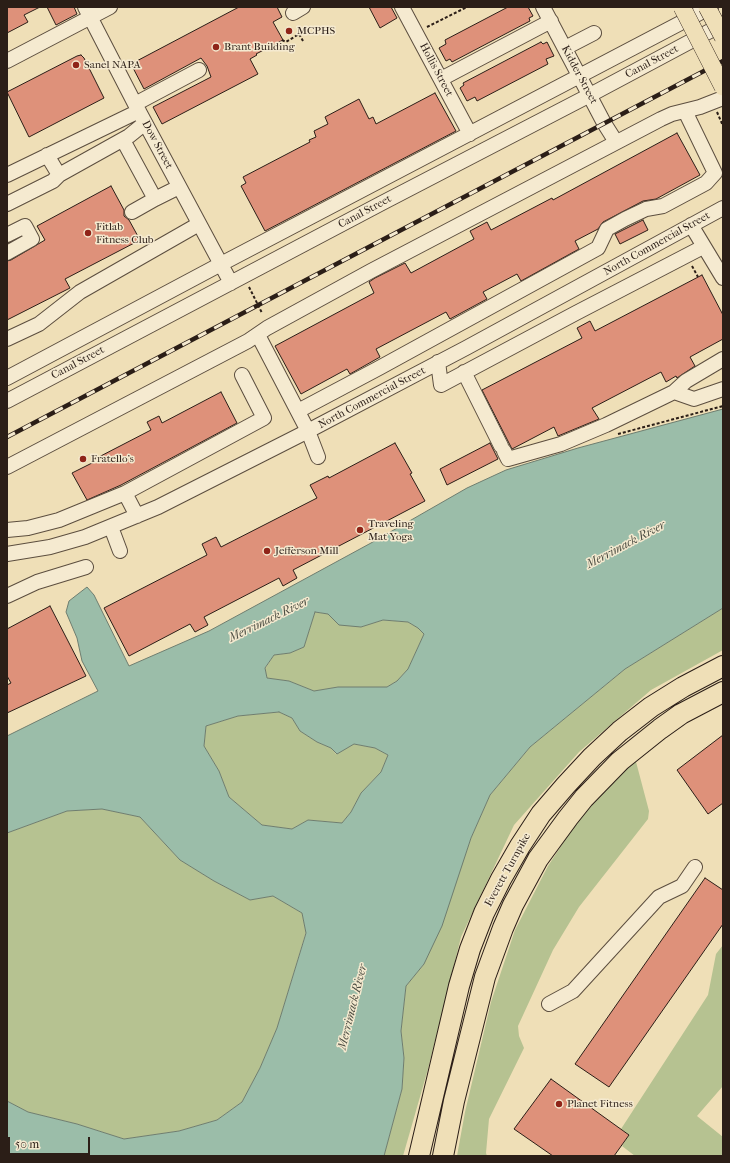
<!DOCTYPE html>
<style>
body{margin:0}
#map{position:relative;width:730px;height:1163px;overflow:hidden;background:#efdfb7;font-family:"IM FELL French Canon",serif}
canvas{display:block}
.frame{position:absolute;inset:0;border:8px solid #2b1e17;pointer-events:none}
.scale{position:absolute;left:8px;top:1137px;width:82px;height:18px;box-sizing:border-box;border:2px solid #2b1e17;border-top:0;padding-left:5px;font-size:12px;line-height:14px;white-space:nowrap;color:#2b1e17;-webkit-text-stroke:3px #f5ead0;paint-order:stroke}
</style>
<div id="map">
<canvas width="730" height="1163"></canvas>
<div class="frame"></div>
<div class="scale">50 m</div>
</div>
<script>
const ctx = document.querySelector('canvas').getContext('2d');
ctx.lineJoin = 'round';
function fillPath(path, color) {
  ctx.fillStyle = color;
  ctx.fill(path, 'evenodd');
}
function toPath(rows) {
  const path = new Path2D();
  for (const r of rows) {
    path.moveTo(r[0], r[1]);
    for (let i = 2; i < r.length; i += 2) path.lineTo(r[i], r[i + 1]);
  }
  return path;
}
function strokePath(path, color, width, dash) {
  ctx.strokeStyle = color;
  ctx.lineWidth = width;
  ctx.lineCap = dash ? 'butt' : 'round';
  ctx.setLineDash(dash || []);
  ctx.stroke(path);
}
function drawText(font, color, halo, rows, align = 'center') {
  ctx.font = font + ' "IM FELL French Canon",serif';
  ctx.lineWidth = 3;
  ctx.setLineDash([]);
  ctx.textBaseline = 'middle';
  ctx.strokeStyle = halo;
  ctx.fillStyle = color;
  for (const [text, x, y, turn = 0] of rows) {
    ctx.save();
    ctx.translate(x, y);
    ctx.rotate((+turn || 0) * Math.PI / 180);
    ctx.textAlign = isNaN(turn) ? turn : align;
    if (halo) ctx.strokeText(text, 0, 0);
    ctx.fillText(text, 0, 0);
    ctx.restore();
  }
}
fillPath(toPath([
 [723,608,723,650,651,690,579,752,514,825,461,937,428,1069,403,1156,384,1156,402,1089,404,1058,401,1031,406,986,424,964,471,838,490,795,530,747,625,669],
 [315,612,328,614,361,627,383,620,408,622,418,628,424,634,408,669,397,681,387,687,338,687,314,691,289,681,267,678,265,669,274,655,290,653,304,647],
 [279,712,292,718,300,731,317,742,331,748,336,754,354,744,375,748,388,755,381,772,361,793,351,812,342,823,308,820,292,829,262,825,229,797,219,771,204,746,206,726,238,716],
 [635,758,649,811,648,819,579,907,553,950,518,1026,519,1036,524,1048,489,1119,486,1153,487,1156,457,1156,465,1112,491,1002,515,930,548,866,584,811],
 [102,809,140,817,180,860,214,881,250,900,273,896,302,913,306,932,277,1028,260,1068,242,1102,217,1120,179,1131,124,1139,77,1124,28,1112,7,1101,7,833,67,811],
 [723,945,723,1086,697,1116,723,1137,723,1156,635,1156,622,1146,629,1135,621,1129,708,995,716,954]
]), '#b6c291');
const water = toPath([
 [723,409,723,608,625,669,530,747,490,795,471,838,442,926,424,964,406,986,401,1031,404,1058,402,1089,384,1156,7,1156,7,1101,28,1112,77,1124,124,1139,179,1131,217,1120,242,1102,260,1068,277,1028,306,933,302,913,273,896,250,900,214,881,180,860,140,817,102,809,67,811,7,833,7,736,98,691,82,661,77,638,66,612,69,601,87,587,94,595,129,666,209,631,371,543,467,488,506,470,578,448,723,409],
 [315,612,328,614,339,625,361,627,383,620,408,622,418,628,424,634,408,669,397,681,387,687,338,687,314,691,289,681,267,678,265,668,274,655,290,653,304,647,315,612],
 [279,712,292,718,300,731,317,742,331,748,337,754,354,744,375,748,388,755,381,772,361,793,351,812,342,823,308,820,292,829,262,825,229,797,219,771,204,746,206,726,238,716,279,712]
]);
fillPath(water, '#9bbda9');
strokePath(water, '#6e7d6f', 1);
const building = toPath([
 [7,7,40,7,24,15,28,22,7,33,7,7],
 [47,7,74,7,77,14,56,25,47,7],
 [239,7,277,7,282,17,273,22,283,40,256,54,257,55,250,59,258,74,162,124,153,107,211,77,207,66,201,58,144,89,131,64,239,7],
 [369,7,391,7,397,18,380,28,369,7],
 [508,7,528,7,533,16,529,18,530,21,509,32,452,62,450,59,446,61,439,48,446,44,445,40,508,7],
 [541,42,543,44,547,42,554,56,546,59,548,64,477,101,475,97,467,101,460,88,464,85,463,83,541,42],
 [81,55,84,58,104,98,29,137,7,92,77,56,81,55],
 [435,93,456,131,265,231,241,186,246,183,243,177,310,142,309,140,316,137,314,131,328,124,325,117,359,99,369,119,373,117,376,124,435,93],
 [677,133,700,175,656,199,643,201,603,222,598,229,575,241,579,249,521,281,517,274,483,292,487,299,450,319,446,312,376,349,380,357,350,374,347,369,301,394,275,346,374,293,369,282,375,278,405,263,411,273,474,239,470,231,487,222,491,230,552,198,553,200,677,133],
 [111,186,124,210,124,216,129,220,140,240,65,279,70,288,7,320,7,261,11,260,45,240,37,226,111,186],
 [643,220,648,230,620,244,615,234,643,220],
 [702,275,723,315,723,339,690,357,695,366,677,378,676,376,666,382,661,372,592,408,599,419,558,436,554,427,512,449,482,390,582,338,577,328,590,321,595,331,702,275],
 [221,392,237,423,121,485,87,500,72,473,94,462,93,460,151,430,147,422,159,416,162,423,221,392],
 [395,443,412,473,410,474,425,501,293,570,297,578,283,586,279,578,204,617,208,625,195,632,190,624,129,656,104,608,207,555,202,544,216,537,221,547,317,498,310,485,328,476,329,478,395,443],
 [490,443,498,459,447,485,440,469,490,443],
 [50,606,86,676,7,713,7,685,11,683,7,676,7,629,50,606],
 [723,735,723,803,708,814,677,770,723,735],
 [705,878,723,890,723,924,609,1087,575,1064,705,878],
 [551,1079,629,1135,614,1156,553,1156,514,1129,551,1079]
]);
fillPath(building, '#de917a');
strokePath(building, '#2b1e17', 1);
const minor = toPath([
 [85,7,135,104,231,283],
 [402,7,470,134],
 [543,7,604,123,616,142],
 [293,13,303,7],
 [565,48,594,33],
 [7,61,110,7],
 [441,79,551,21],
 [135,104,199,70],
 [123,140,155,199,179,187],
 [47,155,59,175,129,136,145,123],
 [7,175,139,111],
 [7,204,53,181,59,175],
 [132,212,155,199],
 [691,225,723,278],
 [7,235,25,226,32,239,7,253],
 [258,335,308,431,318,457],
 [7,339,39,324,80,292,199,224],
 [438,362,441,385,576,313,703,247],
 [464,372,501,446],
 [7,378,221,264,711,7],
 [674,392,686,381,723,359],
 [7,401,382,203,590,95,723,24],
 [298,411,379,368,598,248,607,229,625,219,646,209,663,206,706,183,715,173,685,111],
 [504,451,508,459,561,444,606,425,674,392,694,399,723,389],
 [7,467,248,341,267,328,371,271,661,119,672,114,700,107,723,98],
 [125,493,264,418,242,375],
 [111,527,120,551],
 [7,530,28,528,59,520,125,493,137,516],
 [7,554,50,547,85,537,158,507,308,431,466,348,723,208],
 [7,596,37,582,86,567],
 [549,1004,573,991,659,897,682,886,695,867]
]);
const highway = toPath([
 [419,1156,459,986,470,949,484,913,501,879,520,846,541,814,566,785,592,757,620,731,651,707,683,687,723,666],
 [443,1156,454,1101,485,977,503,928,513,905,538,859,568,818,584,798,620,761,660,729,681,714,723,692]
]);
strokePath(minor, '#5c4e3f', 16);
strokePath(highway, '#2b1e17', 22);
strokePath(toPath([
 [427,27,467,7],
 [282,40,286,42,299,34,303,41],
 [717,112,723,126],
 [692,266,698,277],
 [249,287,262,313],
 [618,434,723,406]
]), '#2b1e17', 2, [3, 2]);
strokePath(minor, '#f5ead0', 14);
strokePath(highway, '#efdfb7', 20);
const rail = toPath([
 [7,437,723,61]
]);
strokePath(rail, '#2b1e17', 4.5);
strokePath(rail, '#f5ead0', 3, [9]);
const majorBridge = toPath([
 [682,7,723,87],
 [707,7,723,37]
]);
strokePath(majorBridge, '#2b1e17', 18, []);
strokePath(majorBridge, '#efdfb7', 17);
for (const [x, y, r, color] of [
 [289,31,4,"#8f2418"],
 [216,47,4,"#8f2418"],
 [76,65,4,"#8f2418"],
 [88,233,4,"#8f2418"],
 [83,459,4,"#8f2418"],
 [360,530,4,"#8f2418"],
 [267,551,4,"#8f2418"],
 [559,1104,4,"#8f2418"]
]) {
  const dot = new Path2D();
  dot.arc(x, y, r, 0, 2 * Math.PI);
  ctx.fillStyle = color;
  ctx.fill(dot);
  strokePath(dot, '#f5ead0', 1.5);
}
drawText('11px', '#2b1e17', '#f5ead0', [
 ["MCPHS",297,31],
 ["Brant Building",224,47],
 ["Sanel NAPA",84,65],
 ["Fitlab",96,227],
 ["Fitness Club",96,240],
 ["Fratello's",91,459],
 ["Traveling",368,524],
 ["Mat Yoga",368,537],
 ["Jefferson Mill",275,551],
 ["Planet Fitness",567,1104]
], 'left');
drawText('11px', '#2b1e17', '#f5ead0', [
 ["Canal Street",652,62,-28],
 ["Hollis Street",436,70,62],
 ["Kidder Street",579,75,62],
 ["Dow Street",157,145,62],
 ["Canal Street",365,212,-28],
 ["North Commercial Street",657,244,-29],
 ["Canal Street",78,363,-28],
 ["North Commercial Street",372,398,-28],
 ["Everett Turnpike",508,870,-61]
]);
drawText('italic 12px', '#4d4e43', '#f5ead0', [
 ["Merrimack River",626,545,-28],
 ["Merrimack River",269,620,-26],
 ["Merrimack River",353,1007,-76]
]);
</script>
